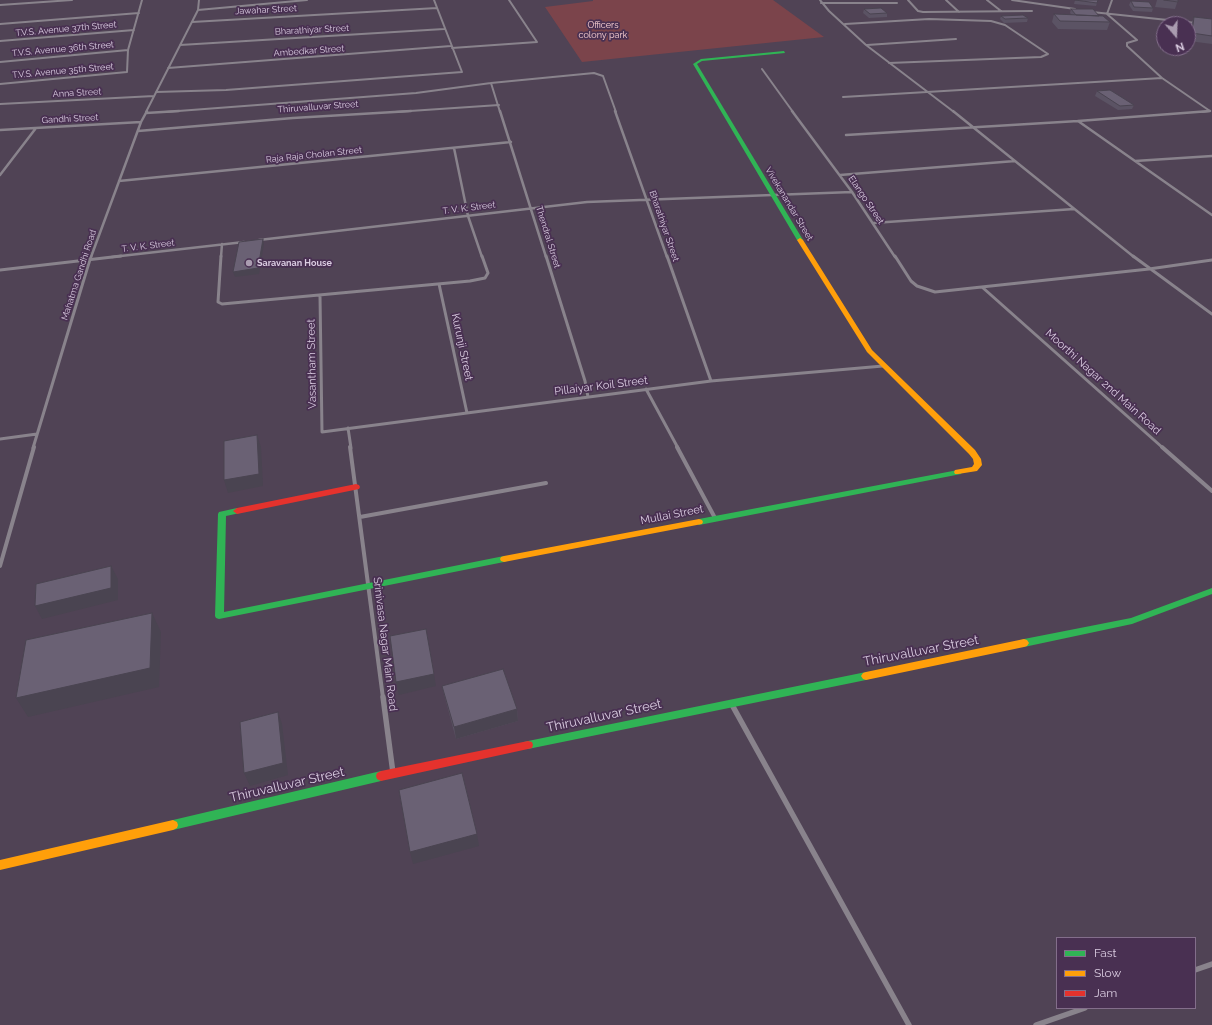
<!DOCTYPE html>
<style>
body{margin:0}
#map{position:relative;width:1212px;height:1025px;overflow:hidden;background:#504355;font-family:Raleway,sans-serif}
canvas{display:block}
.legend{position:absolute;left:1056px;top:937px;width:140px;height:72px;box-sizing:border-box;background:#493052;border:1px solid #836e8b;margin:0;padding:5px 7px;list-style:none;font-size:12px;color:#dacce1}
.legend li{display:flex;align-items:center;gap:8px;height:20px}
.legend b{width:20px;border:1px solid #836e8b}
.north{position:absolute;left:1156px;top:16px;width:40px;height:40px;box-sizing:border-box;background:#493052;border:1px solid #836e8b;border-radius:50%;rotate:161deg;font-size:11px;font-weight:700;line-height:16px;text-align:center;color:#dacce1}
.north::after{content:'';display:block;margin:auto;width:14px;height:18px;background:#aa9cb0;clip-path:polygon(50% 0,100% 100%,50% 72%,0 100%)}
</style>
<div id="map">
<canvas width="1212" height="1025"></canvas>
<ul class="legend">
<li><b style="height:5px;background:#30b455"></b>Fast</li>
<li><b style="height:5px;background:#ff9f0a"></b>Slow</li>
<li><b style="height:5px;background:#e5322d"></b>Jam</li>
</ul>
<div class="north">N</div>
</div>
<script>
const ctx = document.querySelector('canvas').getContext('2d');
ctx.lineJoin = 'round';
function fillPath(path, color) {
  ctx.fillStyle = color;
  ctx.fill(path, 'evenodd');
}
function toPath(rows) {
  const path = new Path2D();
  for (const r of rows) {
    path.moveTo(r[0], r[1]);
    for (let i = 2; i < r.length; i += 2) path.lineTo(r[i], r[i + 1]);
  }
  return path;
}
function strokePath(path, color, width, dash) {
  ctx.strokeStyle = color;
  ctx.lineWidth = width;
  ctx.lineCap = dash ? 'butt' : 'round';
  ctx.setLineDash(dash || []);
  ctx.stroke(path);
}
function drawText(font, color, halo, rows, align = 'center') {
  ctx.font = font + ' Raleway,sans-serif';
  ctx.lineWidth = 3.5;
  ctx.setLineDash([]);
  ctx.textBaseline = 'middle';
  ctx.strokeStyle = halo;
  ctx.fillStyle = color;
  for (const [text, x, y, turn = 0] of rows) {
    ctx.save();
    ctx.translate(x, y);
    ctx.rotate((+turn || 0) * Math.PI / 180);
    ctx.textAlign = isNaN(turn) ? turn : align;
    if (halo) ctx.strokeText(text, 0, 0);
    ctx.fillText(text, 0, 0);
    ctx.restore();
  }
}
fillPath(toPath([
 [593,0,773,0,824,37,582,62,545,7,593,1]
]), '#7b444b');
strokePath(toPath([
 [820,0,829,11,866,45,954,112],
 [908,0,918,11,923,12,1032,11],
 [946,0,959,12],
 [987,0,1001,11],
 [1012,0,1075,9],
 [1112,0,1107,14,1137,40,1127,43,1127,46,1162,78,1210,111],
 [821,3,897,3],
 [0,5,72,0],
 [198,10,307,0],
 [1092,12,1196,23],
 [192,22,437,8],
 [0,24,139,13],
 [845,24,929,19,991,21,1005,25,1048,54,1041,57,889,63],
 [0,41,134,30],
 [180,45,444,29],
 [867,45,956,39],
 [452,48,537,42,509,0],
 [0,62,128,50],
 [168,68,451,46],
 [762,69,793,112],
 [491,83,500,112],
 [0,84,127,72,128,50,142,0],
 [156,92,226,90,462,72,434,0],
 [843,97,1162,78],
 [0,104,154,96],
 [146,112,198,10,199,0],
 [165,112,416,93,491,83,594,73,603,76,616,112],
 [395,112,499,105],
 [1202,112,1210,111]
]), '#89838c', 2);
strokePath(toPath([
 [500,111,546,257],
 [615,111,667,257],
 [792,111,852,192,895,257],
 [953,111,1134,257],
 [1210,111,1078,121,1212,215],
 [146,113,179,111],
 [0,130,141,122],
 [138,131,293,118,411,111],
 [846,135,1078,121],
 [454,148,468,216,482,257],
 [1135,161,1212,156],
 [0,175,36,128],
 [840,175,1015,161],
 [119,181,511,142],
 [873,223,1074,209],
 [259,240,587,202,852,192],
 [91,257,141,122,147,111],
 [112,257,244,242],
 [221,257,222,244]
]), '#89838c', 2.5);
strokePath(toPath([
 [221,256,218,302,222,304,470,281,485,278,488,273,482,256],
 [546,256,585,381,588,397],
 [667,256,711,381],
 [895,256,911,281,917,286,935,292,1149,269,1212,260],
 [1133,256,1212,314],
 [0,270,121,256],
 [439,284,467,413],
 [982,287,1163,448],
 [320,296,322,432,711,381,883,366],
 [646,389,678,448],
 [348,428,351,448],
 [0,439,37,434],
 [33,448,91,256]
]), '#89838c', 3);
strokePath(toPath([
 [350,447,383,698],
 [677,447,715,518],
 [1162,447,1212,491],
 [360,517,546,483],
 [0,566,34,447]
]), '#89838c', 4);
strokePath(toPath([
 [383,697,393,773],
 [731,703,909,1025],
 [1195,970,1212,964],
 [1036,1025,1085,1008]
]), '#89838c', 5.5);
fillPath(toPath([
 [784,51,785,53,702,61,697,64,803,240,800,242,797,240,693,64,701,59,784,51],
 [958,470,961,470,962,472,961,474,699,525,695,522,699,519,958,470],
 [237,508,241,511,240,513,226,516,224,612,504,556,507,557,508,559,507,561,504,562,219,619,216,618,215,616,218,514,219,512,237,508],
 [1212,588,1212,594,1132,624,1024,647,1021,646,1019,643,1021,640,1024,639,1131,618,1212,588],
 [866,672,869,673,871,676,869,679,866,680,528,749,524,748,523,745,524,742,528,741,866,672],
 [381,771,385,773,386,776,385,779,381,781,173,830,169,828,168,825,169,822,173,820,381,771]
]), '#30b455');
fillPath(toPath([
 [800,238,803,240,872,350,975,450,981,459,982,465,977,471,958,474,955,474,954,472,955,470,972,467,974,464,973,459,969,454,867,352,797,240,800,238],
 [699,519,702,520,703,522,702,524,504,562,501,561,500,559,501,557,504,556,699,519],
 [1024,639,1027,640,1029,643,1027,646,1024,647,866,680,863,679,861,676,863,673,866,672,1024,639],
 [173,820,177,822,178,825,177,828,173,830,0,870,0,860,173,820]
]), '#ff9f0a');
fillPath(toPath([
 [356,484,359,485,360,487,359,489,237,514,233,511,237,508,356,484],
 [528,741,532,742,533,745,532,748,528,749,381,781,377,779,376,776,377,773,381,771,528,741]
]), '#e5322d');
fillPath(toPath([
 [1075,0,1098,0,1096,6,1074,4],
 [1157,0,1178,0,1175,9,1155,7],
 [1131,1,1153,8,1152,12,1133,11,1129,5],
 [864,9,887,13,887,17,869,18,863,13],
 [1071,9,1099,16,1110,22,1107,30,1058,29,1052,22,1054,14,1072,15,1070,13],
 [1001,16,1028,18,1027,22,1004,23,1000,19],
 [1194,17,1212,19,1212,44,1189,41,1191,25],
 [1097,91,1134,105,1132,109,1118,110,1095,96],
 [442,686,517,709,518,721,456,739,445,698]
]), '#5b5364');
fillPath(toPath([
 [263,239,264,244,259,274,235,277,233,272],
 [257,435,261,447,263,486,228,493,224,480],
 [111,566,118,579,118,600,42,619,35,606],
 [152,613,161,632,159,687,28,717,16,698],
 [426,629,436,686,399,695,396,682],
 [517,709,518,721,456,739,454,727],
 [278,712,282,724,288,775,250,786,244,773],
 [477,834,479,846,413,864,410,852]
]), '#4a4451');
const building = toPath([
 [1075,0,1098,0,1097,3,1075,0],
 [1164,0,1178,0,1178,2,1164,0],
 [1131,1,1149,2,1153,8,1134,7,1131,1],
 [881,8,887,13,870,14,864,9,881,8],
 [1071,9,1093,9,1099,16,1076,15,1071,9],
 [1054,14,1103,16,1110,22,1060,21,1054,14],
 [1023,15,1028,18,1005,19,1001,16,1023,15],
 [1194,17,1212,19,1212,36,1192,33,1194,17],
 [1110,90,1134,105,1120,106,1097,91,1110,90],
 [263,239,258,268,233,272,239,242,263,239],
 [257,435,259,474,224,480,224,441,257,435],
 [111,566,111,588,35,606,36,584,111,566],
 [152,613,150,668,16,698,26,640,152,613],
 [426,629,434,674,396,682,390,636,426,629],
 [503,669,517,709,454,727,442,686,503,669],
 [278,712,283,763,244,773,240,722,278,712],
 [462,773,477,834,410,852,399,790,462,773]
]);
fillPath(building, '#6a6174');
strokePath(building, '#4a4451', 1);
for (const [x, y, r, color] of [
 [249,263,4,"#aa9cb0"]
]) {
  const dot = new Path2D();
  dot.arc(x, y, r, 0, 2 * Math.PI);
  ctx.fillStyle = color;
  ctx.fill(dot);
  strokePath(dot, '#493052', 1.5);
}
drawText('9px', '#dacce1', '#493052', [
 ["Jawahar Street",266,10,-3],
 ["T.V.S. Avenue 37th Street",66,29,-5],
 ["Bharathiyar Street",312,30,-3],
 ["T.V.S. Avenue 36th Street",63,49,-5],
 ["Ambedkar Street",309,51,-4],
 ["T.V.S. Avenue 35th Street",63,71,-5],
 ["Anna Street",77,93,-3],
 ["Thiruvalluvar Street",318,107,-4],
 ["Gandhi Street",70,119,-3],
 ["Raja Raja Cholan Street",314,155,-6],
 ["Elango Street",866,200,56],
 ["Vivekanandar Street",789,204,59],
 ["T. V. K. Street",469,208,-7],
 ["Bharathiyar Street",664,226,71],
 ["Thendral Street",548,237,73],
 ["T. V. K. Street",148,246,-7],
 ["Mahatma Gandhi Road",79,275,-72]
]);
drawText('9px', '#fcd2d3', '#493052', [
 ["Officers",603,25],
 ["colony park",603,35]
]);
drawText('bold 9px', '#dacce1', '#493052', [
 ["Saravanan House",257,263]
], 'left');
drawText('11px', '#dacce1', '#493052', [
 ["Kurunji Street",462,347,78],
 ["Vasantham Street",312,364,-91],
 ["Moorthi Nagar 2nd Main Road",1103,382,42],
 ["Pillaiyar Koil Street",601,386,-7],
 ["Mullai Street",672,515,-11],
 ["Srinivasa Nagar Main Road",385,644,83]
]);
drawText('13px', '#dacce1', '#493052', [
 ["Thiruvalluvar Street",921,651,-11],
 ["Thiruvalluvar Street",604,716,-12],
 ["Thiruvalluvar Street",287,785,-13]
]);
</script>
